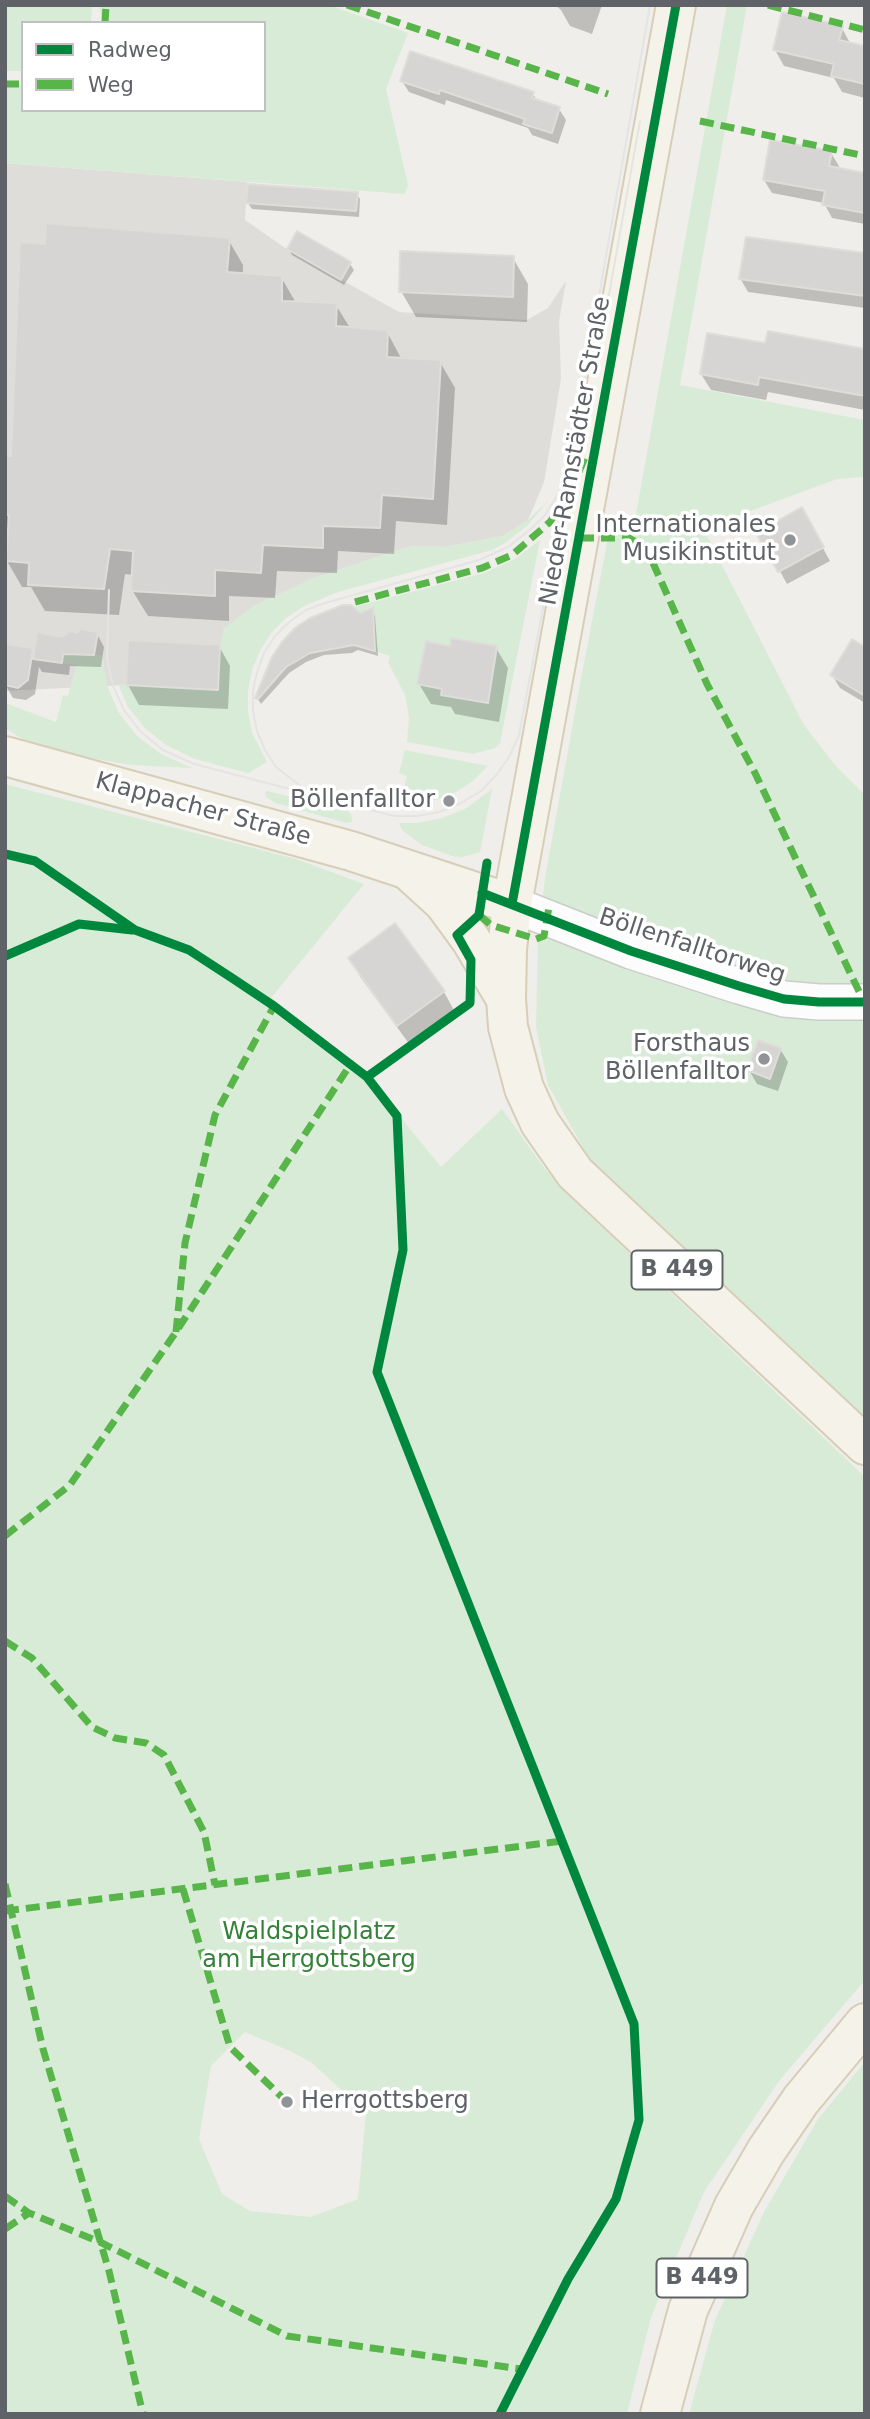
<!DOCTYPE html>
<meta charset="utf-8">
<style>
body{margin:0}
#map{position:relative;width:870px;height:2419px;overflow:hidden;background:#efeeea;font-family:"DejaVu Sans",sans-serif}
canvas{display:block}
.frame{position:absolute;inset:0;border:7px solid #5f6368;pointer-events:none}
.legend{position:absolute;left:21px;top:21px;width:245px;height:91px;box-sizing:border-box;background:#fff;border:2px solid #bfc1c3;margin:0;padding:9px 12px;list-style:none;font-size:21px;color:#5f6368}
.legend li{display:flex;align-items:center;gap:14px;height:35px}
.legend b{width:35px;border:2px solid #bfc1c3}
</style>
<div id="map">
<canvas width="870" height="2419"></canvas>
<div class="frame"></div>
<ul class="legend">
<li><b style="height:9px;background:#00873e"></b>Radweg</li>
<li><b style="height:9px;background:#58b549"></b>Weg</li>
</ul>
</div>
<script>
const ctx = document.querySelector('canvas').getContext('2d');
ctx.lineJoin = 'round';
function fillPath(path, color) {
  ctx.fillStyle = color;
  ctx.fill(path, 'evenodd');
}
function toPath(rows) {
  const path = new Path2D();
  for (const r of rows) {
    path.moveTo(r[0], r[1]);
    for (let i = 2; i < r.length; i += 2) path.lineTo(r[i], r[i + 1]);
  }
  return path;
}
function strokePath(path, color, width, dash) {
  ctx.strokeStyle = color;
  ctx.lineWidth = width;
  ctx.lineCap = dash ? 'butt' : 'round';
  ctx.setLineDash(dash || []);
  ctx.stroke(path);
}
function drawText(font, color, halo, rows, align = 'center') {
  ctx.font = font + ' "DejaVu Sans",sans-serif';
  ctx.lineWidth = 7;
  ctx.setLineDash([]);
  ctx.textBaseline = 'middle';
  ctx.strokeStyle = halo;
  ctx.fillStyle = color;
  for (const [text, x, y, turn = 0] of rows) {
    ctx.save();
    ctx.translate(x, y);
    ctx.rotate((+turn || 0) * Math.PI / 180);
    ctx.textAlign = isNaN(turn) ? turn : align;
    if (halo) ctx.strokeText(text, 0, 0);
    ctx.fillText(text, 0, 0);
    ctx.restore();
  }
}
fillPath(toPath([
 [5,163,247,182,245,220,288,250,399,312,527,320,548,308,566,281,559,321,561,379,544,482,528,520,503,536,445,547,413,546,383,555,312,579,254,606,218,690,126,685,5,691]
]), '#dfddda');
fillPath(toPath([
 [5,5,92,5,91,23,23,23,23,71,5,71],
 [99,5,328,5,408,33,386,89,408,185,405,194,5,163,5,86,23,85,23,110,264,110,264,23,102,23],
 [727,5,747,5,680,385,865,420,865,477,837,479,737,516,706,534,804,725,835,765,865,795,865,1419,592,1164,548,1085,536,1027,538,939,545,878,580,684,612,517,635,520],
 [549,500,528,525,505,543,492,550,338,592,304,606,286,618,271,633,260,651,252,670,248,691,248,712,252,733,267,762,248,773,195,759,166,745,145,728,128,707,118,684,218,690,220,645,224,628,254,606,312,579,383,555,413,546,445,547,503,536,528,520],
 [540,540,500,743,495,748,473,754,407,742,409,717,405,695,388,662,390,656,375,651,373,609,357,614,354,607,484,573,515,559],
 [451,639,497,646,488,702,418,684,426,642,450,646],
 [82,653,102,655,108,688,119,713,137,736,161,754,192,768,131,765,60,753,24,740,5,728,5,703,56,722,63,695,68,696,76,665,62,663,63,654,78,656],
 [405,750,488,766,473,781,456,792,436,800,416,804,395,804,392,803,395,792,403,794,407,776,399,773],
 [5,784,296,859,364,884,271,998,364,1072,441,1167,502,1109,542,1165,568,1195,865,1477,865,1980,779,2081,704,2192,651,2317,627,2414,5,2414],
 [245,2032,290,2051,312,2063,366,2112,358,2199,311,2217,250,2211,222,2194,199,2139,211,2066],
 [492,789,480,852,463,857,452,856,422,845,402,830,399,823,417,823,442,818,465,809],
 [267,791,347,811,351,814,352,822,346,823,276,803,266,797,265,793],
 [865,2062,865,2414,689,2414,715,2320,764,2212,818,2119]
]), '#d8ebd6');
fillPath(toPath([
 [555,5,602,5,592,34,570,26,561,10],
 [842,28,851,45,865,48,865,98,842,92,834,78,784,66,775,50],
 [402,81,533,94,537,101,559,109,566,120,558,144,532,135,528,128,446,100,445,105,409,92],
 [831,153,839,166,838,169,865,174,865,224,832,218,824,203,772,193,764,180],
 [356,193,360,199,359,217,252,209,248,203],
 [228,239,243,265,243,275,281,277,296,303,336,305,350,328,387,332,402,360,440,362,455,388,447,525,396,521,394,554,338,551,337,573,277,571,275,598,229,596,229,621,148,616,132,590,133,575,125,574,119,615,45,611,31,587,22,587,7,561,9,540,5,540,5,457,13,458,47,245],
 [289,249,350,264,354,270,344,285,292,255],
 [865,255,865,308,748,292,740,278],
 [513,258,528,284,527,322,416,317,401,291],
 [767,345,865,351,865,410,768,392,766,400,711,390,701,374],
 [802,510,830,561,787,584,759,533],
 [372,611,375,616,378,656,358,650,352,653,324,655,306,662,289,673,261,704,257,698,273,658],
 [97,634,104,647,101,667,70,666,69,675,42,672,39,667,35,694,26,700,13,698,5,684,32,650,35,655,62,639],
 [219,646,230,666,228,709,139,705,128,685],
 [451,648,496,648,508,668,499,722,455,714,451,707,431,704,419,684],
 [865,665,865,703,840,688,832,675],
 [395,926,444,992,455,1012,410,1045,361,978,350,958],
 [780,1049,788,1062,778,1091,757,1084,749,1070]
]), '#0003');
const building = toPath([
 [782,12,843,26,839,40,865,46,865,84,831,76,834,64,773,50,782,12],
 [410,51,534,92,532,98,560,107,552,133,523,124,525,119,440,90,439,94,400,81,410,51],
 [770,140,832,151,829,166,865,173,865,213,822,205,825,191,763,180,770,140],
 [248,184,358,192,356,211,246,203,248,184],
 [46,223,230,238,227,272,282,276,282,301,337,303,336,326,388,330,387,357,441,360,433,499,382,495,380,528,323,526,323,548,263,545,261,573,215,570,215,596,131,591,133,551,110,549,104,589,28,585,29,563,6,561,9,515,5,515,5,456,11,456,20,242,45,244,46,223],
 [297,231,351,262,341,280,287,249,297,231],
 [746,237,865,253,865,296,739,279,746,237],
 [400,251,514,256,513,297,399,292,400,251],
 [768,331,865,349,865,396,759,377,758,385,700,374,707,333,765,343,768,331],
 [802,507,824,547,778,572,756,533,802,507],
 [343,605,351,605,360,613,373,608,375,651,354,645,310,653,286,667,258,699,255,698,272,657,282,642,295,628,310,618,343,605],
 [80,629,98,632,94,655,63,654,62,663,33,659,37,632,62,637,69,631,77,633,80,629],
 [451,638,497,646,488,703,441,695,442,689,417,684,426,641,450,646,451,638],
 [852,639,865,647,865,696,830,675,852,639],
 [128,640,220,645,218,690,126,685,128,640],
 [5,644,33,648,28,680,18,688,5,685,5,644],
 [395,923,445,991,397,1026,348,958,395,923],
 [758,1040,781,1048,770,1079,747,1070,758,1040]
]);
fillPath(building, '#d6d5d3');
strokePath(building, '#deddd9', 2);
const minor = toPath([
 [512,904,631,951,739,986,784,999,819,1002,865,1002]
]);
const major = toPath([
 [676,5,512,904,507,949,506,999,508,1027,524,1088,540,1123,575,1173,865,1445],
 [5,756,351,851,512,904],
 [411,873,444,903,471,940,506,999],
 [660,2414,688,2310,734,2206,766,2151,801,2100,865,2023]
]);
strokePath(minor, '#cbcccc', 38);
strokePath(major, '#d7ceb8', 42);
strokePath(minor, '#fdfcfc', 35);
strokePath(major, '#f4f2e9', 38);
strokePath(toPath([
 [600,345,640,121],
 [109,590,107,659,113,686,124,710,141,732,163,750,194,764,394,816,417,816,440,812,461,803,481,791,497,774,509,757,519,735,563,502,650,5],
 [303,788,276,767,265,750,257,731,253,711,253,691,257,672,264,653,275,636,289,622,306,610,325,603,479,560,508,547,531,529,545,515,561,489]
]), '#e4e4e4', 2);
strokePath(toPath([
 [347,5,608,94],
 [768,5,865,30],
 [105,23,106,5],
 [5,84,23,84],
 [700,121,865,156],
 [580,538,629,538,639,544,653,563,707,684,755,773,864,1002],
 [355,602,482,568,512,555,550,522,574,484,586,455],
 [479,915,491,925,536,939,544,936,549,907],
 [176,1332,185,1243,215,1115,274,1006,268,1002],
 [5,1536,70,1485,176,1332,350,1065],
 [5,1641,32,1658,92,1727,115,1738,146,1743,164,1755,204,1832,215,1885],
 [5,1884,43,2049,109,2271,143,2414],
 [183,1889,230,2047,287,2102],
 [5,1911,562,1841],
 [5,2196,29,2213,100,2242,287,2336,521,2369],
 [5,2229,29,2213]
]), '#58b549', 7, [14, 7]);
strokePath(toPath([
 [5,854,35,861,135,930,189,950,232,978,274,1006,367,1077,397,1116,403,1250,377,1372,634,2024,639,2120,616,2199,568,2279,500,2414],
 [482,893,631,951,739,986,784,999,819,1002,865,1002],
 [512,904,676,5],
 [5,956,79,924,132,930],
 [367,1077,470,1003,471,960,457,935,479,915,487,863]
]), '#00873e', 9);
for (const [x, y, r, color] of [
 [790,540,7,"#919496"],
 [449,801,7,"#919496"],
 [764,1059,7,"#919496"],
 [287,2102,7,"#919496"]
]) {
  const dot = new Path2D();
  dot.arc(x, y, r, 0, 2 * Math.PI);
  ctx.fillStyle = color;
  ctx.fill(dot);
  strokePath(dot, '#fff', 2.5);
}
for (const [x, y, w] of [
 [677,1270,91],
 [702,2278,91]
]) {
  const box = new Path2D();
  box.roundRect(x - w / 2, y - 19.5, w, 39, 5);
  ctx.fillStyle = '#fff';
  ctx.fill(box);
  strokePath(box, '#5f6368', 2);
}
drawText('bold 23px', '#5f6368', null, [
 ["B 449",677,1270],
 ["B 449",702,2278]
]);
drawText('24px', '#5f6368', '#fff', [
 ["Nieder-Ramstädter Straße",576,451,-80],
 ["Klappacher Straße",203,810,15],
 ["Böllenfalltorweg",692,947,18]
]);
drawText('24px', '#5f6368', '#fff', [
 ["Internationales",776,526],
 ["Musikinstitut",776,554],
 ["Böllenfalltor",435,801],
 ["Forsthaus",750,1045],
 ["Böllenfalltor",750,1073],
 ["Herrgottsberg",301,2102,"left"]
], 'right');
drawText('24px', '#348238', '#fff', [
 ["Waldspielplatz",309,1933],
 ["am Herrgottsberg",309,1961]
]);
</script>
